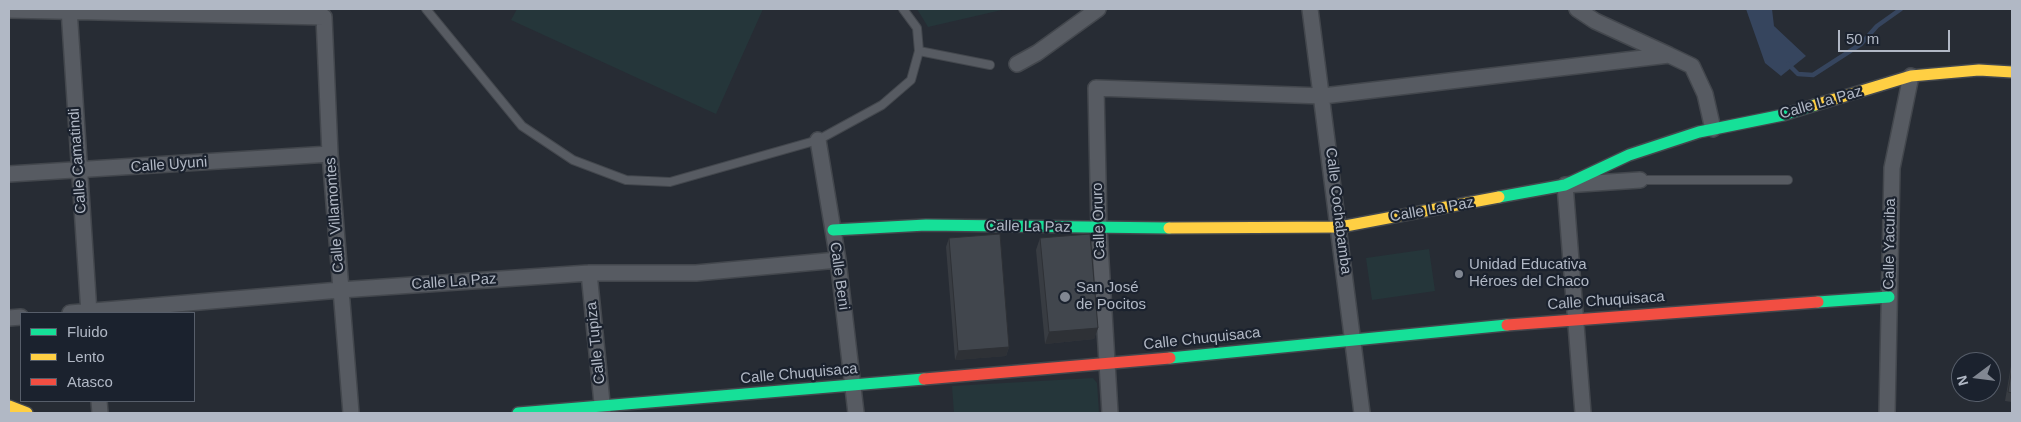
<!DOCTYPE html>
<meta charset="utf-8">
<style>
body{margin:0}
#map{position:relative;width:2021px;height:422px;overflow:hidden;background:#272c34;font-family:Helvetica,sans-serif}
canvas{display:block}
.frame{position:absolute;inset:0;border:10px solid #b1b8c5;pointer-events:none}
.legend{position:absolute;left:20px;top:312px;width:175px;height:90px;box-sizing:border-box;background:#1b222e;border:1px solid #575e6a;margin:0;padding:6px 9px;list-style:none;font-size:15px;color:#b1b8c5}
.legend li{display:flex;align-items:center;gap:10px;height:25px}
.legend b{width:25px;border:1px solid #575e6a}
.north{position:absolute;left:1951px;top:352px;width:50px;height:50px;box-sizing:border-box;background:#1b222e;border:1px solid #575e6a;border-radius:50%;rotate:255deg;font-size:14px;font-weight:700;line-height:20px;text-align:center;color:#b1b8c5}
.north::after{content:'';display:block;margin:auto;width:18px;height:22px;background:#818792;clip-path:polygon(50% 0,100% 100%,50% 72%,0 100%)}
.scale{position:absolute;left:1838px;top:30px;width:112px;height:22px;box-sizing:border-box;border:2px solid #b1b8c5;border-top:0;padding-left:6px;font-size:15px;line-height:18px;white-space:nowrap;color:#b1b8c5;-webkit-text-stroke:4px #1b222e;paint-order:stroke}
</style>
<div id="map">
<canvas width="2021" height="422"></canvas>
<div class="frame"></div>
<ul class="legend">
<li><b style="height:6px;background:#16e098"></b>Fluido</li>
<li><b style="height:6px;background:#ffcf43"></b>Lento</li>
<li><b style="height:6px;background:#f24e42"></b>Atasco</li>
</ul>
<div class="north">N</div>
<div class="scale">50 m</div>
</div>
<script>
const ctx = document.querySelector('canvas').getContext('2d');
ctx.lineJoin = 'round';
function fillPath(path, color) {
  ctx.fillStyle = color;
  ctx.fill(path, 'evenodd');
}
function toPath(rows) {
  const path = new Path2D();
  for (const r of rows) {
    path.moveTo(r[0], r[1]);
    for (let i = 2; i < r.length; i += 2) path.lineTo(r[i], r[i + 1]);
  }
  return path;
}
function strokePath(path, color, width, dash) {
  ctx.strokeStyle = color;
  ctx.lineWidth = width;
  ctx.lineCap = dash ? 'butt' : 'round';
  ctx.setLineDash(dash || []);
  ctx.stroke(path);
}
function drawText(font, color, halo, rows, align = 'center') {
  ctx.font = font + ' Helvetica,sans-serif';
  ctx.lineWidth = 4.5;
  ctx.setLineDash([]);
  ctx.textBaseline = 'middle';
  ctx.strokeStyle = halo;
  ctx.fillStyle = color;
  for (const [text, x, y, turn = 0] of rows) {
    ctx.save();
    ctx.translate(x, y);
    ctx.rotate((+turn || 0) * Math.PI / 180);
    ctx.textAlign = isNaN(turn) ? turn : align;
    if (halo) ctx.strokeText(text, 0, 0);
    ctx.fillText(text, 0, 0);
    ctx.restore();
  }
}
fillPath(toPath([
 [517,9,763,9,716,114,511,20],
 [917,9,1006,9,928,27],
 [1429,249,1435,291,1372,300,1366,258],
 [1093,378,1097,383,1099,413,954,413,952,386]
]), '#25363a');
fillPath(toPath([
 [1746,9,1772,9,1774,26,1806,56,1781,76,1765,63]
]), '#36455e');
strokePath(toPath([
 [1788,64,1798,74,1813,75,1861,44,1877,26,1901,9]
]), '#36455e', 4.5);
const lane = toPath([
 [426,9,522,126,573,160,626,180,670,182,818,140,882,105,911,80,919,51,917,28,903,9],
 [919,51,990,65],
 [1640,180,1788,180]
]);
const street = toPath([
 [69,9,89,313],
 [1310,9,1362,413],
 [1577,9,1595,21,1669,55],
 [9,10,324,17],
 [324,17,330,154,351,413],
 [1017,64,1037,53,1098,9],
 [818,140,838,260,856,413],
 [9,174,330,154],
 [589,273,603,413],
 [70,313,340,290,589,273,696,273,838,260],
 [9,318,21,317],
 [99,401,100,413],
 [1110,413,1099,228,1096,88,1323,96,1669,55,1692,66,1705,94,1713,129],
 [1583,413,1565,185,1640,180],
 [1887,413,1892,168,1911,76]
]);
const fast = toPath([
 [1499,197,1565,185,1629,155,1699,132,1783,115,1815,105],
 [833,230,926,225,1169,228],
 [1818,302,1889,297],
 [1170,358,1507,325],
 [518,413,924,379]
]);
const slow = toPath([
 [1815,105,1911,76,1979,70,2012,72],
 [1169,228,1340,227,1499,197],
 [9,406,27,413]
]);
const jam = toPath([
 [1507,325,1818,302],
 [924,379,1170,358]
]);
strokePath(lane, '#43474d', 10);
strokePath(street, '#43474d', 18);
strokePath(fast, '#43474d', 14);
strokePath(slow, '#43474d', 14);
strokePath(jam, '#43474d', 14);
strokePath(lane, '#575b62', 8);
strokePath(street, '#575b62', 15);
strokePath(fast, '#16e098', 11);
strokePath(slow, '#ffcf43', 11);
strokePath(jam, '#f24e42', 11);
fillPath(toPath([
 [949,238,1009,347,1006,356,955,360,946,247],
 [1040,238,1098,328,1094,339,1045,344,1036,250],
 [2012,360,2012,402,2005,401]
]), '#383c42');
fillPath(toPath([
 [1098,328,1094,339,1045,344,1049,332],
 [1009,347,1006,356,955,360,958,351]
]), '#2e3136');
const building = toPath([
 [1000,234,1009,347,958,351,949,238,1000,234],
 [1090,234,1098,328,1049,332,1040,238,1090,234],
 [2012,368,2012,393,2008,392,2012,368]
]);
fillPath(building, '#41464d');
strokePath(building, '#2e3136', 1);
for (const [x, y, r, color] of [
 [1459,274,5,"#818792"],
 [1065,297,6,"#818792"]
]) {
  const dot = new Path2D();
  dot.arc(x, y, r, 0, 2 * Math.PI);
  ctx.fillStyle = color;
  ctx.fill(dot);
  strokePath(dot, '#1b222e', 2);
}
drawText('15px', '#b1b8c5', '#1b222e', [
 ["Calle La Paz",1821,103,-16],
 ["Calle Camatindi",78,161,-94],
 ["Calle Uyuni",169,165,-4],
 ["Calle La Paz",1432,210,-10],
 ["Calle Cochabamba",1338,211,83],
 ["Calle Villamontes",335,215,-94],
 ["Calle Oruro",1099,221,-92],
 ["Calle La Paz",1028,227,1],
 ["Calle Yacuiba",1890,244,-89],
 ["Calle Beni",839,276,82],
 ["Calle La Paz",454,282,-4],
 ["Calle Chuquisaca",1606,301,-4],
 ["Calle Chuquisaca",1202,339,-6],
 ["Calle Tupiza",596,343,-96],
 ["Calle Chuquisaca",799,374,-5]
]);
drawText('15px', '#b1b8c5', '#1b222e', [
 ["Unidad Educativa",1469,265],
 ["Héroes del Chaco",1469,282],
 ["San José",1076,288],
 ["de Pocitos",1076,305]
], 'left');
</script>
